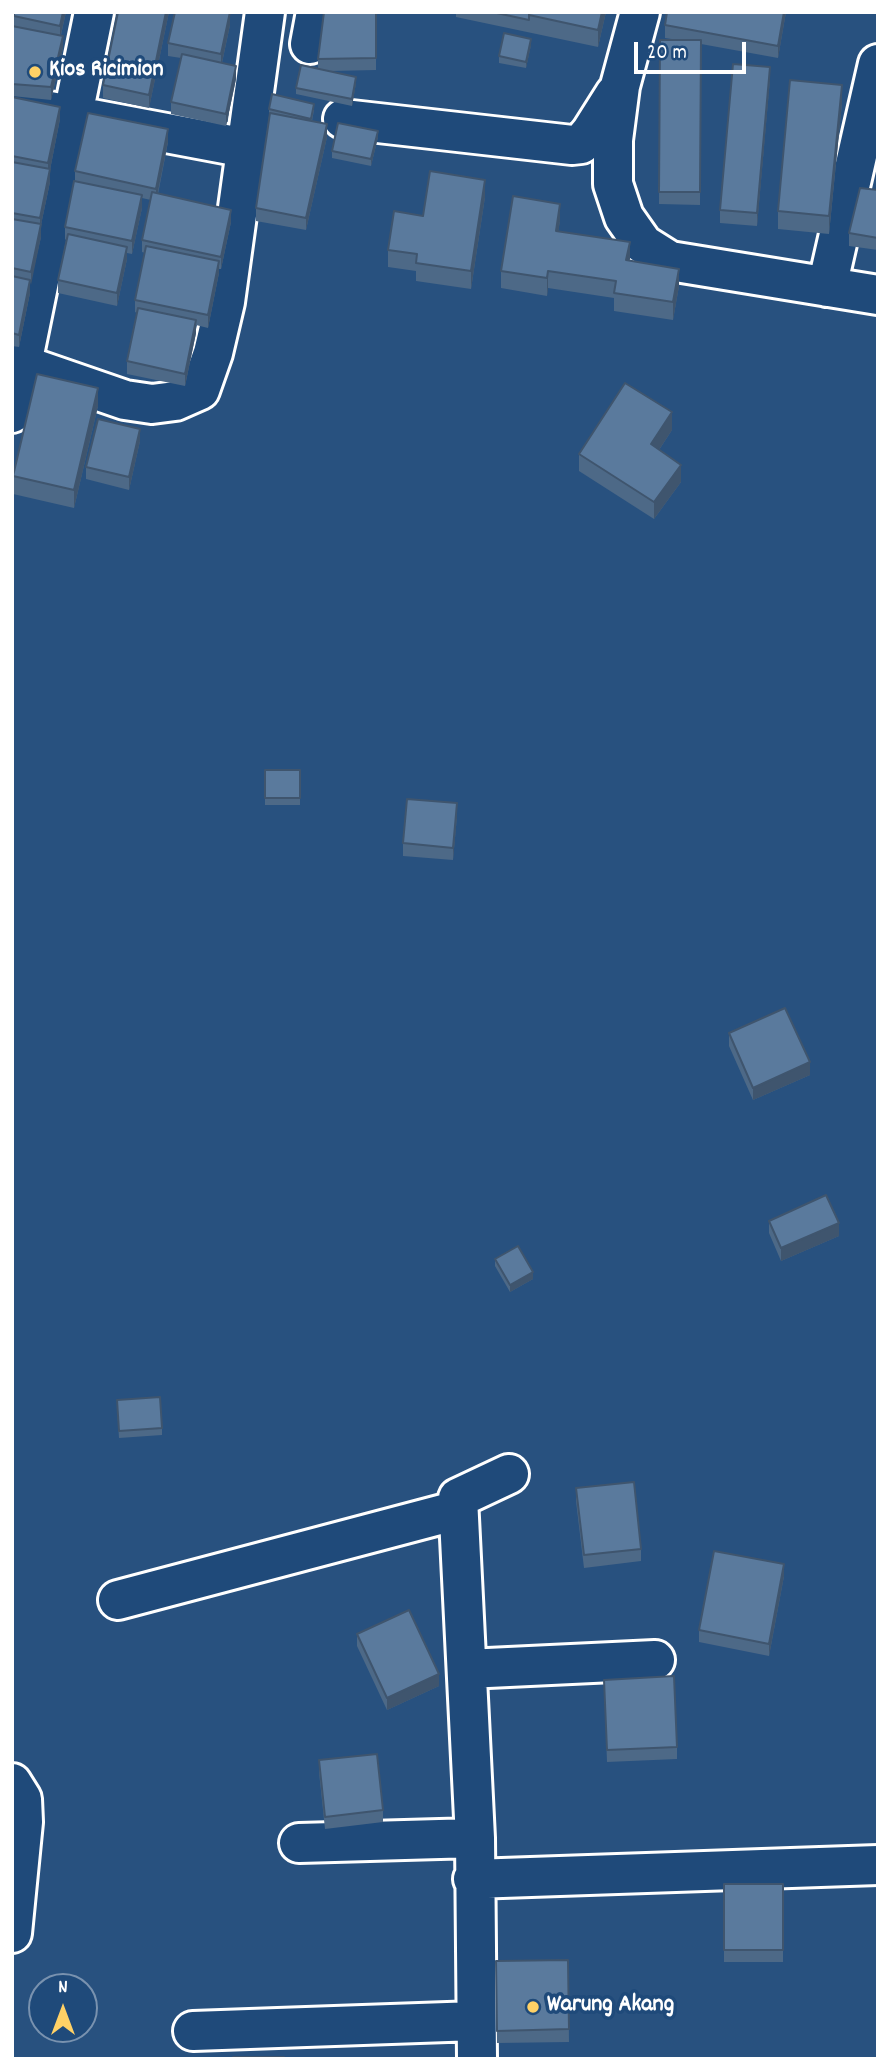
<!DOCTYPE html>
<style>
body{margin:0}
#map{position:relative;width:890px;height:2071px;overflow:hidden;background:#28517f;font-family:Dekko,sans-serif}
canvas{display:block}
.frame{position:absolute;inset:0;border:14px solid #fff;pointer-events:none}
.north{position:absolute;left:28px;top:1973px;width:70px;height:70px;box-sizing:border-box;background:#1f4a7a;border:2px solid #7992af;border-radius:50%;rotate:0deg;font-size:19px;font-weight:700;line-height:28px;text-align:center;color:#fff}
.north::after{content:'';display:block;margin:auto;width:24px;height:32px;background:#ffd166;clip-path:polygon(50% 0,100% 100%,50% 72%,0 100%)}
.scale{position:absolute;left:634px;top:42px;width:112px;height:32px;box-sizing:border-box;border:4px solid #fff;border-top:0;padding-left:9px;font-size:21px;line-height:24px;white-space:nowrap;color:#fff;-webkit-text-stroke:5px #1f4a7a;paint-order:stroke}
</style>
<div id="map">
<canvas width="890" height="2071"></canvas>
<div class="frame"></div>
<div class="north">N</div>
<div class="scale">20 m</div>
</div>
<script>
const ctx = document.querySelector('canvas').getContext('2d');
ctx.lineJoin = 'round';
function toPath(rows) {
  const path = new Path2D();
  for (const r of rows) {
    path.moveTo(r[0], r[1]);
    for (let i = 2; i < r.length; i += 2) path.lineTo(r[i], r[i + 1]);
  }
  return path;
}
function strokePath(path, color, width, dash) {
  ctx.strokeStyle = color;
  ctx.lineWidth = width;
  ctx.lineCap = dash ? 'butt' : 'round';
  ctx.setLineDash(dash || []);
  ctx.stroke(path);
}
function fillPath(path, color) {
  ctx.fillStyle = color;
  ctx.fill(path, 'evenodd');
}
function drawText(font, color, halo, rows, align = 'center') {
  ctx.font = font + ' Dekko,sans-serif';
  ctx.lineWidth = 7;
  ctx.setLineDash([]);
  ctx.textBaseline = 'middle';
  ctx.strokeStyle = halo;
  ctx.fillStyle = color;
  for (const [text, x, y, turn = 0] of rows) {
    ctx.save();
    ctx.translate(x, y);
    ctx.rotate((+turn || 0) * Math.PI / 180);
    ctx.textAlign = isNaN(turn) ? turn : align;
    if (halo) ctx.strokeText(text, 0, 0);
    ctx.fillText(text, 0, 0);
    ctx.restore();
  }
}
const minor = toPath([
 [640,12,620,86,613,140,613,184,624,217,643,244,670,261,878,295],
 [310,44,316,12],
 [12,104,246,148],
 [343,119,572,145,581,144,591,132,615,94],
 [827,287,878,64],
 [12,361,125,400,152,404,175,401,200,390,213,353,225,302,265,12],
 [12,413,94,12],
 [118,1600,458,1510],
 [467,1669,655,1660],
 [12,1783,22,1799,23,1822,12,1933],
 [299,1843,475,1838],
 [473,1879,878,1865],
 [193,2031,476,2021],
 [477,2059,475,1838,458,1498,509,1474]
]);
strokePath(minor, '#fff', 44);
strokePath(minor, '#1f4a7a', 38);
fillPath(toPath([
 [66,12,61,35,63,48,51,100,12,96,12,26,14,26,14,16],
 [169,12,149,108,103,98,103,85],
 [376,12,376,70,330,71,356,83,352,106,296,94,296,88,318,68,318,59],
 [456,12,606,12,598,47,456,17],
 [786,12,778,58,701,44,700,205,659,204,660,40,678,40,665,38,665,25],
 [230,25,222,63,236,79,226,126,171,114,171,102,181,58,168,56,168,43],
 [531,45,526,68,499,63,499,56],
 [770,79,757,226,720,223,720,210],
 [12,97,60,119,50,170,50,182,41,225,41,237,30,284,30,293,19,347,12,346],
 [842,103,829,234,778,229,778,211],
 [269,109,314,110,312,121,327,137,306,230,256,221,256,208,269,116],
 [378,137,371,166,332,158,332,151],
 [168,142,158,194,231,222,221,269,219,269,219,273,208,328,196,325,196,333,185,386,127,374,127,361,137,313,135,312,135,300,145,253,142,252,142,240,151,200,142,198,142,208,132,254,127,253,127,259,117,306,58,293,58,280,66,240,65,239,65,227,75,181,75,171],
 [878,190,878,250,849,246,849,233],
 [485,197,471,289,416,281,416,271,388,267,388,250,423,216],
 [560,221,558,231,629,261,679,286,673,320,614,311,614,298,548,288,547,296,501,288,501,271],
 [98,406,74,508,13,494,13,476],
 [672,430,659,450,681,482,654,519,579,471,579,454],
 [140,441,129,490,86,479,86,467],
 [265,770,300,770,300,805,265,805],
 [457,816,453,860,403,856,403,843],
 [729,1033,810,1075,753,1100,729,1046],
 [769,1221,839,1236,781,1261,769,1233],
 [495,1259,533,1279,510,1292,495,1266],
 [117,1407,162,1428,162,1435,119,1438],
 [576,1488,641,1549,641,1561,584,1568,576,1501],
 [784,1576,769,1656,699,1642,699,1630],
 [357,1634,439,1686,387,1710,357,1646],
 [604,1680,677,1747,677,1759,607,1762],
 [319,1760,383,1810,383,1822,325,1829,319,1772],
 [724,1884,783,1884,783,1962,724,1962],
 [568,1960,569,2042,497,2043,496,1961]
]), '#4d6987');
fillPath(toPath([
 [63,12,66,12,60,38,60,26],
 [166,12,169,12,149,108,149,95],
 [230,12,230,25,221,67,221,54],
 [602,12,606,12,598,47,598,30],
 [784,12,786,12,778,58,778,46],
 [63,36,63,48,51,100,51,87],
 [531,39,531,45,526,68,526,62],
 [236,66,236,79,226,126,226,114],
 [770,67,770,79,757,226,757,213],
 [356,77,356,83,352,106,352,99],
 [842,85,842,103,829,234,829,216],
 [60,107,60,119,50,170,50,182,41,225,41,237,31,285,31,272,40,230,40,218,48,176,48,163],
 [327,124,327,137,306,230,306,218],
 [168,129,168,142,156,201,156,189],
 [378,131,378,137,371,166,371,159],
 [485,180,485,197,471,289,471,271],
 [142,195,142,208,132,254,132,241],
 [560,204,560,221,556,248,556,231],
 [231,210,231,222,221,269,221,257],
 [630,242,630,259,626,278,626,260],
 [127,247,127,259,117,306,117,293],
 [219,261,219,273,208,328,208,315],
 [679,269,679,286,673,320,673,302],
 [548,271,548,288,547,296,547,278],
 [30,280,30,293,19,347,19,335],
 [196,320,196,333,185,386,185,374],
 [98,388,98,406,74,508,74,490],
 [672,412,672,430,651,462,651,444],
 [140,429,140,441,129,490,129,477],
 [681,465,681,482,654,519,654,502],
 [457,803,457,816,453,860,453,848],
 [810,1062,810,1075,753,1100,753,1088],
 [839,1223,839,1236,781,1261,781,1248],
 [533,1272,533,1279,510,1292,510,1285],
 [784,1564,784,1576,769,1656,769,1644],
 [439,1674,439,1686,387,1710,387,1698]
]), '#3f556e');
const building = toPath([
 [14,12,63,12,60,26,14,16,14,12],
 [118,12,166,12,149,95,103,85,118,12],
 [175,12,230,12,221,54,168,43,175,12],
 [324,12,376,12,376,58,318,59,324,12],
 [492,12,529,12,529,20,492,12],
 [529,12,602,12,598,30,529,15,529,12],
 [667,12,784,12,778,46,665,25,667,12],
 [12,26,63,36,51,87,12,84,12,26],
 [504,33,531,39,526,62,499,56,504,33],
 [660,40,701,40,700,192,659,192,660,40],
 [182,54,236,66,226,114,171,102,182,54],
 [733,64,770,67,757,213,720,210,733,64],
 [301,65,356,77,352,99,296,88,301,65],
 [790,80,842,85,829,216,778,211,790,80],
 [272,94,314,104,311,119,269,109,272,94],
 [12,97,60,107,48,163,12,156,12,97],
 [88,113,168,129,156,189,75,171,88,113],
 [270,113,327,124,306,218,256,208,270,113],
 [338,123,378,131,371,159,332,151,338,123],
 [12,162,50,169,40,218,12,213,12,162],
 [430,171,485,180,471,271,416,263,417,254,388,250,394,211,423,216,430,171],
 [74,181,142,195,132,241,65,227,74,181],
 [860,188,878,190,878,238,849,233,860,188],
 [152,192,231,210,221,257,142,240,152,192],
 [513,196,560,204,556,231,630,242,626,260,679,269,673,302,614,293,616,281,548,271,547,278,501,271,513,196],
 [12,219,41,224,31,272,12,268,12,219],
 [68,234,127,247,117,293,58,280,68,234],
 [146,246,219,261,208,315,135,300,146,246],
 [12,276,30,280,19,335,12,333,12,276],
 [138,308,196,320,185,374,127,361,138,308],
 [37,374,98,388,74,490,13,476,37,374],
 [625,383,672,412,651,444,681,465,654,502,579,454,625,383],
 [98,419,140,429,129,477,86,467,98,419],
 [265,770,300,770,300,798,265,798,265,770],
 [407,799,457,803,453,848,403,843,407,799],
 [785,1008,810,1062,753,1088,729,1033,785,1008],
 [826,1195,839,1223,781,1248,769,1221,826,1195],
 [518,1246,533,1272,510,1285,495,1259,518,1246],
 [160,1397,162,1428,119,1431,117,1400,160,1397],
 [634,1482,641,1549,584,1555,576,1488,634,1482],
 [714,1551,784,1564,769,1644,699,1630,714,1551],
 [409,1610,439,1674,387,1698,357,1634,409,1610],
 [674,1676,677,1747,607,1750,604,1680,674,1676],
 [377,1754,383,1810,325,1817,319,1760,377,1754],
 [724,1884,783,1884,783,1950,724,1950,724,1884],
 [568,1960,569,2029,497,2031,496,1961,568,1960],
 [233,2057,284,2057,284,2059,233,2059,233,2057],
 [406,2058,452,2058,452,2059,406,2059,406,2058]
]);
fillPath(building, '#5a7a9d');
strokePath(building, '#3f556e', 2);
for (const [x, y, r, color] of [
 [35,72,7,"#ffd166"],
 [533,2007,7,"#ffd166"]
]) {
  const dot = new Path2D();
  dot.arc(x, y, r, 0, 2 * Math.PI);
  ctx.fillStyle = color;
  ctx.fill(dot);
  strokePath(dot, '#1f4a7a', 2.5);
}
drawText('bold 24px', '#fff', '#1f4a7a', [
 ["Kios Ricimion",49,72],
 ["Warung Akang",547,2007]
], 'left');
</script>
